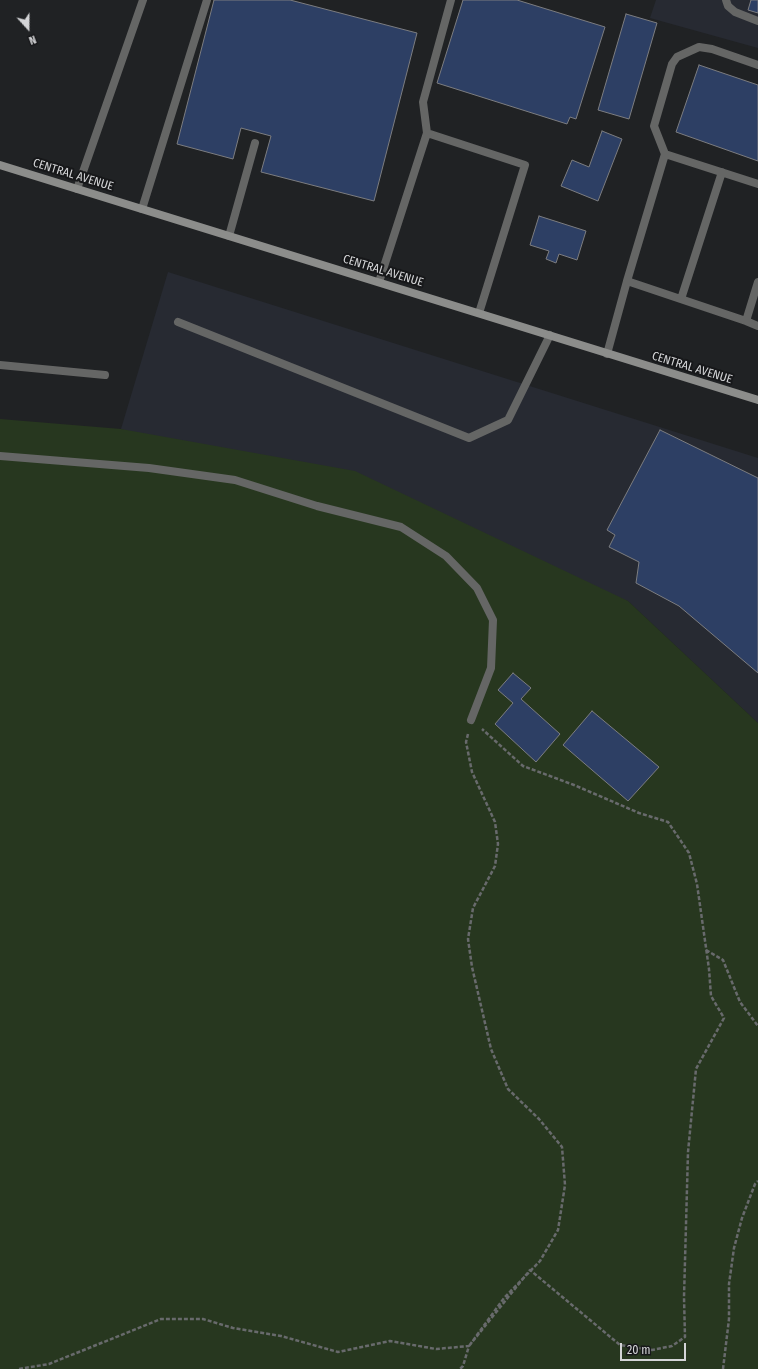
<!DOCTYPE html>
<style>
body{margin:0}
#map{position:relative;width:758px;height:1369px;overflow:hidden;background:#202224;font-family:"Fira Sans Condensed",sans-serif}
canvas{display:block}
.north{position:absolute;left:8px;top:8px;width:40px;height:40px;-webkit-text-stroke:3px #17181a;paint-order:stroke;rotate:159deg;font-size:11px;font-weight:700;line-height:16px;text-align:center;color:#d4d5d7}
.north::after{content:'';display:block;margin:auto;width:14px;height:18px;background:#d4d5d7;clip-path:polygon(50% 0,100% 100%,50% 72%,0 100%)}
.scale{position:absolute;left:620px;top:1343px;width:66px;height:18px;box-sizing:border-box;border:2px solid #d4d5d7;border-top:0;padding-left:5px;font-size:12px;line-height:14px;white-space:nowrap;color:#d4d5d7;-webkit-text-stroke:3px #17181a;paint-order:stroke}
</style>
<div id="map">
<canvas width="758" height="1369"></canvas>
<div class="north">N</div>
<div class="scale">20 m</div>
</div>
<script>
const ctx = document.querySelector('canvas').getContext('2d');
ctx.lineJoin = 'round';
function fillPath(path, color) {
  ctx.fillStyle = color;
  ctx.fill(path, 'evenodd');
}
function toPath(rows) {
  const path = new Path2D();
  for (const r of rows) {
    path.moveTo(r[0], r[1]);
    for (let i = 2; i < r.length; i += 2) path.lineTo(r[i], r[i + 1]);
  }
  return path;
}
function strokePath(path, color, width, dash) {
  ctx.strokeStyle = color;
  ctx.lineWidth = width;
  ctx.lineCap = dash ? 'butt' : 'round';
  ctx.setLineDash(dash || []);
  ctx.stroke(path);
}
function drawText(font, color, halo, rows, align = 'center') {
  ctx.font = font + ' "Fira Sans Condensed",sans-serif';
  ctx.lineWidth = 4;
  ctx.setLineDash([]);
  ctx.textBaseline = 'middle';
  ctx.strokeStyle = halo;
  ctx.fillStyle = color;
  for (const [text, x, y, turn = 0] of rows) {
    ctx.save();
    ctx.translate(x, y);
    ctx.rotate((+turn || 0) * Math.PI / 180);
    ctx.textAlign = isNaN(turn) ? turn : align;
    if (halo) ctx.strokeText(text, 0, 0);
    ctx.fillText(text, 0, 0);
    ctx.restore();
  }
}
fillPath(toPath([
 [656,0,758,0,758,48,650,18],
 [168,272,758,458,758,723,628,601,121,429]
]), '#272a32');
fillPath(toPath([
 [0,419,121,429,355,471,628,601,758,723,758,1369,0,1369]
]), '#27371f');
const building = toPath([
 [214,0,290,0,417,33,374,201,261,172,271,136,241,128,233,159,177,144,214,0],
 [463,0,517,0,605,27,576,119,570,117,567,124,437,83,463,0],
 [751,0,758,0,758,13,748,10,751,0],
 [626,14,657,23,629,119,598,110,626,14],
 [699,65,758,85,758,161,676,132,699,65],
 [602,131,622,139,598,201,561,186,572,160,589,167,602,131],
 [539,216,586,231,577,260,559,254,556,263,546,259,549,251,530,245,539,216],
 [660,430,758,478,758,673,679,606,636,583,639,562,609,547,615,535,607,530,660,430],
 [513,673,531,688,521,699,560,734,536,762,495,724,513,703,498,690,513,673],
 [592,711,659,767,628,801,563,745,592,711]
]);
fillPath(building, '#2d3f64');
strokePath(building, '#7c7d80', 1);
strokePath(toPath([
 [468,734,466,742,472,772,495,822,498,844,495,866,473,908,468,939,472,967,491,1049,508,1089,539,1119,562,1147,565,1185,558,1230,540,1261,504,1298,469,1346],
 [706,950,723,960,740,1002,758,1026],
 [469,1346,530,1270,620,1345,652,1350,672,1346,685,1337,684,1297,688,1152,696,1069,724,1018,711,996,709,969,697,884,689,853,668,822,639,813,574,785,523,766,482,729],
 [19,1369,49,1364,161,1319,203,1319,233,1328,281,1336,338,1352,390,1341,436,1349,469,1346,463,1366,460,1369],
 [723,1369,729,1319,729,1284,734,1248,742,1218,755,1184,758,1181]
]), '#686a6c', 2.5, [4, 2]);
strokePath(toPath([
 [726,0,728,6,735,12,758,21],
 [758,65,712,49,699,47,677,57,672,64,654,126,665,154,627,281,746,321,758,282],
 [427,133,423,102,451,0],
 [665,154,758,184],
 [77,189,143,0],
 [142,209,207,0],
 [229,236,255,143],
 [379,282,427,133,525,165,479,313],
 [681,299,722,172],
 [746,321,758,326],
 [178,322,469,438,508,420,550,335],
 [607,354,627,281],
 [0,365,105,375],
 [0,456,149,468,235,480,317,506,401,527,446,556,477,588,493,620,491,668,471,720]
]), '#656665', 8);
strokePath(toPath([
 [0,165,758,400]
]), '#8c8d8b', 8);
drawText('12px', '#d4d5d7', '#17181a', [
 ["CENTRAL AVENUE",73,175,17],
 ["CENTRAL AVENUE",383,271,17],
 ["CENTRAL AVENUE",692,368,17]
]);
</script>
